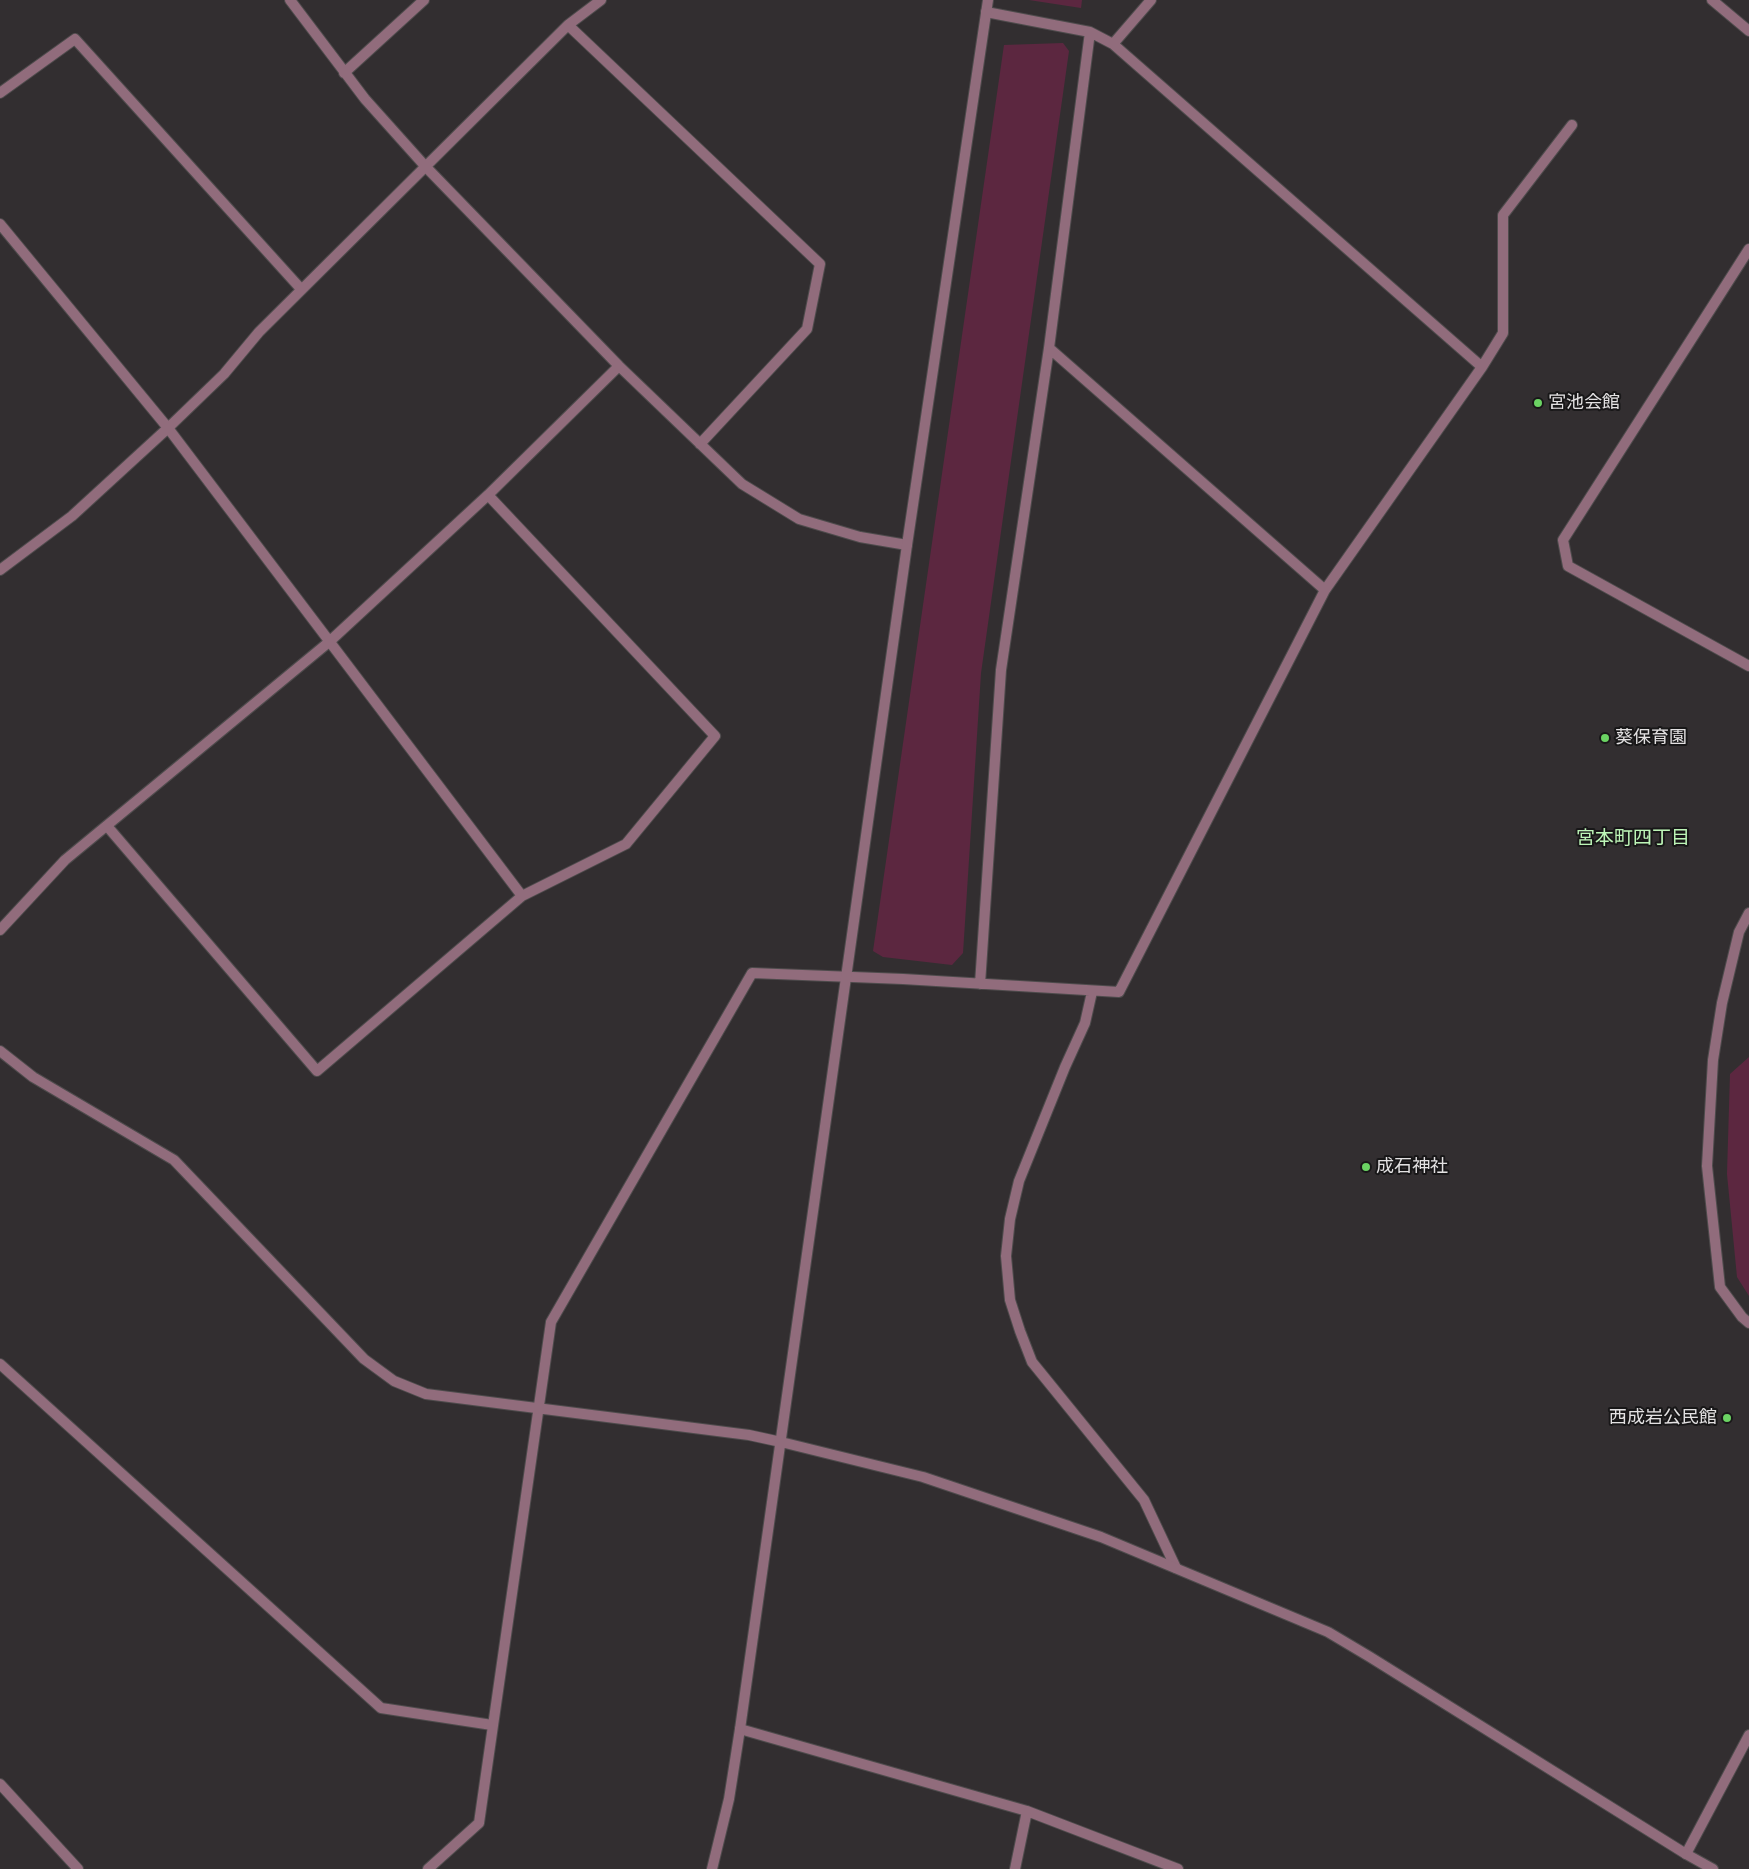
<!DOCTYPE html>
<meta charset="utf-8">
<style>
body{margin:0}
canvas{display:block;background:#322e30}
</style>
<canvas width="1749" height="1869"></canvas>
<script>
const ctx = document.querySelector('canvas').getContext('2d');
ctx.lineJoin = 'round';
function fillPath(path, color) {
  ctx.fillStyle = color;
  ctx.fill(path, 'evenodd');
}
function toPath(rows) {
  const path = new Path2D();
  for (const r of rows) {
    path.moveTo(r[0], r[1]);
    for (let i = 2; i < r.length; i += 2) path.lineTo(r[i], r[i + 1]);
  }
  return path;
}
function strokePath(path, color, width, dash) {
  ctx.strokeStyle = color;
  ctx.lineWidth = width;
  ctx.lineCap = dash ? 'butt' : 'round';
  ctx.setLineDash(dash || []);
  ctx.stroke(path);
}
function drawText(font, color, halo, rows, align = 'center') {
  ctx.font = font + ' Rubik,"Noto Sans JP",sans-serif';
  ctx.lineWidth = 4;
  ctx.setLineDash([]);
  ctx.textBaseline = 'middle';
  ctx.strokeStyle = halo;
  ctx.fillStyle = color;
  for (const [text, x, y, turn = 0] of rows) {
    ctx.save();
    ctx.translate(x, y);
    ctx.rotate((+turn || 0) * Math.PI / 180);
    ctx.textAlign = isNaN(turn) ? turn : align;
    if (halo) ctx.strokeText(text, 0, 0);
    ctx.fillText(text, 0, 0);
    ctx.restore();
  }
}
fillPath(toPath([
 [1029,0,1082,0,1081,8],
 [1063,43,1069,51,981,673,963,953,952,965,883,957,873,951,1004,45],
 [1749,1057,1749,1296,1737,1277,1727,1174,1730,1074]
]), '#5c2740');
const minor = toPath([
 [290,0,365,99,425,166,619,366,742,484,799,519,860,537,907,545],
 [1712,0,1749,31],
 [986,12,1090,32,1113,44,1482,367],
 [568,25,820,264,807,329,700,444],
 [1113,44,1151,0],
 [344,73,424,0],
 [0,93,75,39,301,289],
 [0,224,168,428,522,896],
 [1749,249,1563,540,1568,566,1749,666],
 [1049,348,1325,590],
 [0,570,72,516,168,428,224,374,259,332,568,25,601,0],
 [107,826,317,1071,522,896,626,844,715,736,488,495],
 [1749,913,1739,932,1722,1003,1713,1060,1707,1166,1720,1287,1742,1317,1749,1323],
 [0,930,65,860,329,642,488,495,619,366],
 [980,984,1001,670,1049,348,1090,32],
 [1092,992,1085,1023,1065,1067,1019,1181,1010,1219,1006,1256,1010,1300,1020,1331,1032,1362,1144,1500,1176,1568],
 [0,1051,33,1077,174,1160,364,1359,394,1381,426,1394,749,1435,781,1442],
 [0,1364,381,1708,492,1725],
 [740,1729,1027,1811,1178,1869],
 [0,1784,78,1869],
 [1686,1854,1749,1735],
 [428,1869,479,1823,551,1322,752,973,903,979,1119,992,1325,590,1482,367,1503,333,1503,215,1572,125],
 [1015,1869,1027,1811]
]);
const tertiary = toPath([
 [781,1442,923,1477,1101,1537,1328,1632,1370,1657,1686,1854,1713,1869],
 [712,1869,729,1799,740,1729,907,545,988,0]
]);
strokePath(minor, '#4e4b4c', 12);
strokePath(tertiary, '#4e4b4c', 12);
strokePath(minor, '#916c7c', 10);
strokePath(tertiary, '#916c7c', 10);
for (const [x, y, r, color] of [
 [1538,403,5,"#6bd363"],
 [1605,738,5,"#6bd363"],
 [1366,1167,5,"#6bd363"],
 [1727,1418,5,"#6bd363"]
]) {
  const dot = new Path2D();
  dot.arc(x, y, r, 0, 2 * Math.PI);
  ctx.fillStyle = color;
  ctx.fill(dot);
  strokePath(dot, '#181718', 2);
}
drawText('18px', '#e3e1e2', '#181718', [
 ["宮池会館",1548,403],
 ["葵保育園",1615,738],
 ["成石神社",1376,1167],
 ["西成岩公民館",1717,1418,"right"]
], 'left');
drawText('19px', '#bdf5b7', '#181718', [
 ["宮本町四丁目",1633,839]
]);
</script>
